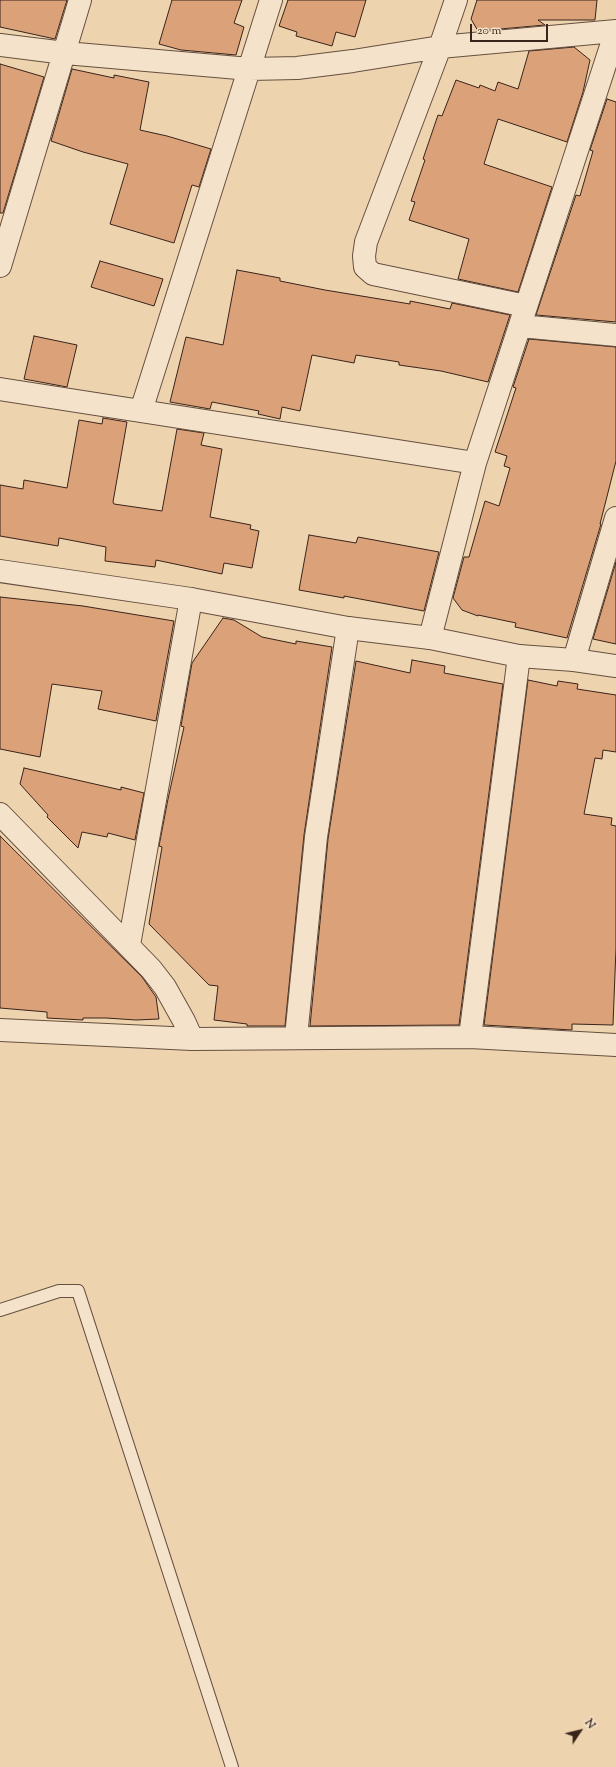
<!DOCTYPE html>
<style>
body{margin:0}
#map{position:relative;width:616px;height:1767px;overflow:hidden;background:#eed4ae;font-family:"Sorts Mill Goudy",serif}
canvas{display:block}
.north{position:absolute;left:560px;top:1711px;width:40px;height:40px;-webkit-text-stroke:3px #f4e3ca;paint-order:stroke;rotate:55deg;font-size:11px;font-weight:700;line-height:16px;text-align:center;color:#39231b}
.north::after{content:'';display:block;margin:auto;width:14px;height:18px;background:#39231b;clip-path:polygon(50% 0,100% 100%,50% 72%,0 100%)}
.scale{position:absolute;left:470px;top:24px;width:78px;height:18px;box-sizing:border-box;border:2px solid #39231b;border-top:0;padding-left:5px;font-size:12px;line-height:14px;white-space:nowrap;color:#39231b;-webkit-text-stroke:3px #f4e3ca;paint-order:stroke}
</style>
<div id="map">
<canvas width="616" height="1767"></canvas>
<div class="north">N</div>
<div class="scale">20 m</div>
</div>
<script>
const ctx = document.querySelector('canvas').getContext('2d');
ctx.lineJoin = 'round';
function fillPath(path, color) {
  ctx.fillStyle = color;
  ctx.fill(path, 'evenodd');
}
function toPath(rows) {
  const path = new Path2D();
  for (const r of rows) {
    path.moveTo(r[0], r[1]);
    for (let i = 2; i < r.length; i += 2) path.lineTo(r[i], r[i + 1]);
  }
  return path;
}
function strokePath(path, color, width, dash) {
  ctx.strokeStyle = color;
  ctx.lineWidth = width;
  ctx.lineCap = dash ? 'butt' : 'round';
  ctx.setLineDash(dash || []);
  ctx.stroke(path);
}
const building = toPath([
 [0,0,67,0,55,39,0,27,0,0],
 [172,0,242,0,234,23,244,27,236,55,181,50,159,44,172,0],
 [288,0,366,0,355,37,336,32,332,46,296,36,297,32,279,26,288,0],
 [477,0,597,0,595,20,538,20,545,25,478,31,471,19,477,0],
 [574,47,590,60,583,92,567,142,498,119,484,164,552,187,518,292,458,279,469,239,409,220,415,202,411,201,425,160,423,159,438,115,442,116,456,80,479,88,480,85,495,91,498,82,518,89,529,51,574,47],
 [0,64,44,77,3,213,0,213,0,64],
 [72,69,114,78,114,75,149,82,140,130,167,136,211,149,199,187,192,185,174,243,110,224,128,164,83,152,51,141,72,69],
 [607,99,616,102,616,322,536,315,576,195,580,196,593,151,590,150,607,99],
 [100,261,163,279,154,306,91,287,100,261],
 [237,270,280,278,280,281,325,290,410,304,410,301,450,309,452,303,510,315,488,382,441,371,399,365,399,362,356,355,354,363,312,355,300,411,282,407,280,419,258,414,259,411,212,402,210,409,170,402,186,337,223,345,237,270],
 [34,336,77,345,67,387,24,379,34,336],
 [529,339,616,347,616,461,600,524,601,524,567,638,515,627,516,623,478,615,478,616,462,610,453,598,464,557,469,557,485,501,499,506,510,468,504,466,507,456,495,452,516,388,513,387,529,339],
 [103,418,127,422,113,502,114,504,162,511,177,429,204,433,201,445,222,449,210,517,251,525,250,529,259,531,252,568,224,563,222,574,156,560,155,567,105,561,106,547,59,538,58,546,0,536,0,485,23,489,24,480,67,488,79,420,102,424,103,418],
 [309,535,356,543,358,537,439,552,424,611,344,596,344,598,299,590,309,535],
 [616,562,616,644,593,639,616,562],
 [0,597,83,606,174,621,156,721,98,709,102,691,52,684,40,757,0,749,0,597],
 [223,618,234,620,262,637,296,644,296,641,332,647,304,835,285,1026,247,1026,247,1024,214,1020,218,986,209,985,149,924,162,847,159,846,168,799,184,727,181,726,192,663,223,618],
 [412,660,445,666,444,673,503,684,459,1025,310,1026,328,839,356,661,410,673,412,660],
 [528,680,557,686,558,681,578,684,577,689,616,695,616,752,603,750,602,759,595,758,584,814,612,818,611,825,616,826,616,948,613,1025,572,1024,572,1030,484,1025,528,680],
 [24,768,121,790,121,787,144,793,135,840,108,833,107,837,82,832,78,848,47,817,48,815,20,784,24,768],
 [0,836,142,977,156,997,159,1019,136,1020,106,1018,83,1018,83,1020,47,1018,47,1012,0,1008,0,836]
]);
fillPath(building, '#dba178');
strokePath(building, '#39231b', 1);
const service = toPath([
 [0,1310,59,1291,78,1291,232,1767]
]);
const minor = toPath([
 [456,0,440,47,366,242,364,256,365,267,373,274,526,306],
 [0,45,65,53,250,69,297,68,353,61,440,47,616,31],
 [0,266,80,0],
 [520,326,616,335],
 [0,389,475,463],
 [141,411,271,0],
 [430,638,475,463,616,31],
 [574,660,616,518],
 [0,814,151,969,165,987,184,1021,192,1039],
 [129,945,191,599],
 [0,1030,192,1039,470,1037,616,1045],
 [296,1037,316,837,348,628],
 [470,1037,519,656]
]);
const tertiary = toPath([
 [0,571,191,599,348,628,430,638,519,656,574,660,616,666]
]);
strokePath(service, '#664f40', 14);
strokePath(minor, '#664f40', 24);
strokePath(tertiary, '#664f40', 24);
strokePath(service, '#f4e3ca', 12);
strokePath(minor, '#f4e3ca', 22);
strokePath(tertiary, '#f4e3ca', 22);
</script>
